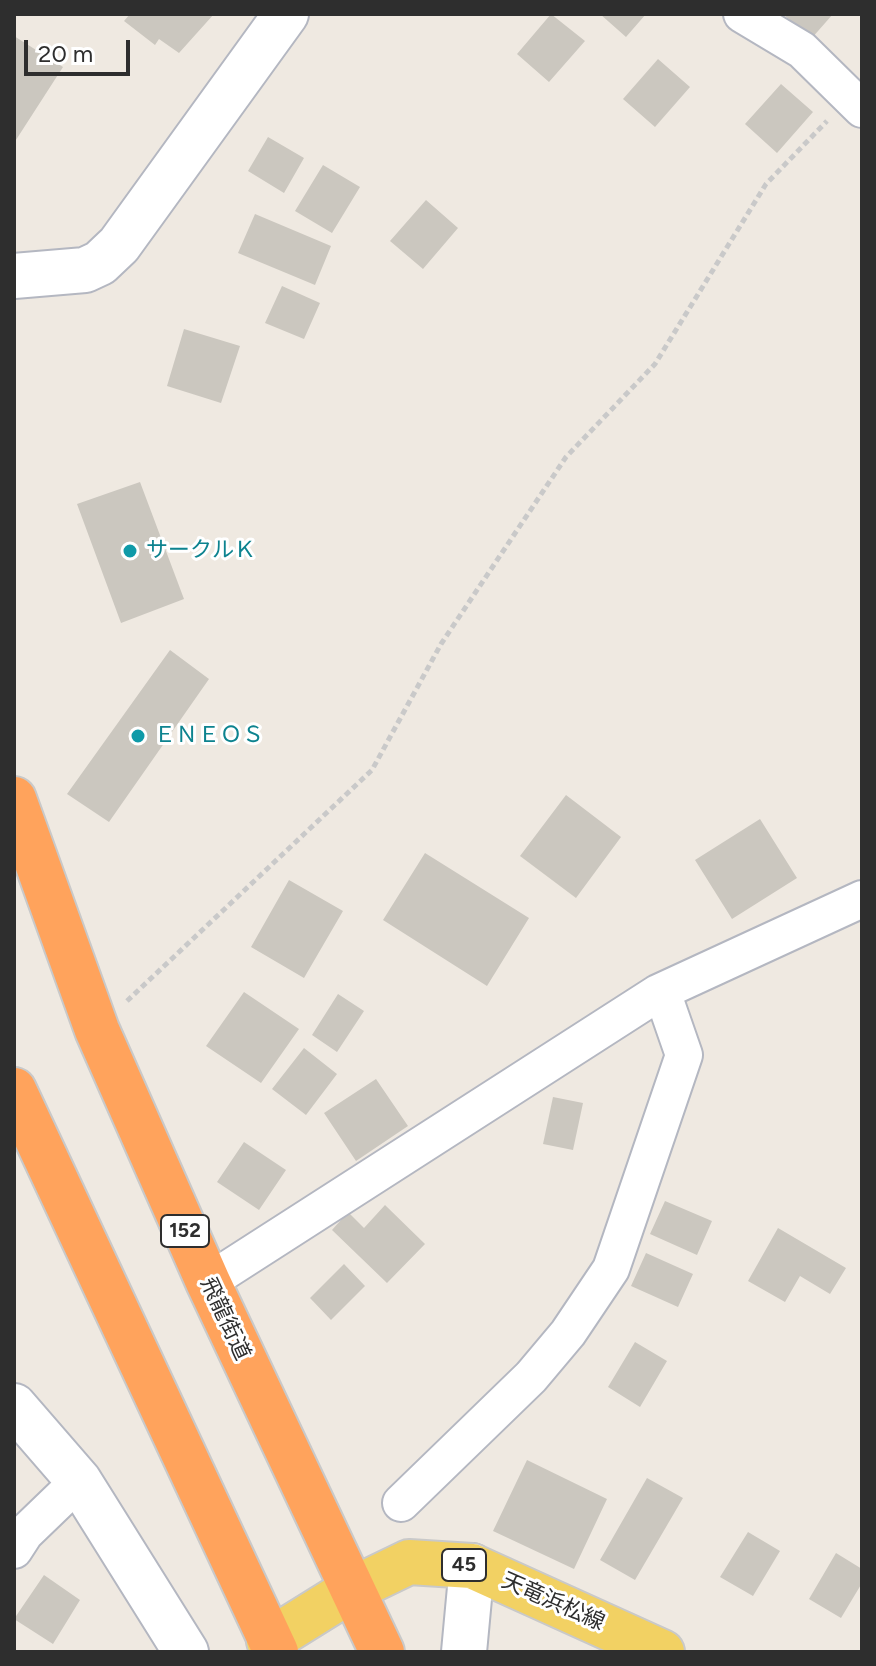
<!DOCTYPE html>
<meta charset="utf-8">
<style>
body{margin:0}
#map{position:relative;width:876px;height:1666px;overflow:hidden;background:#efe9e1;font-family:Figtree,sans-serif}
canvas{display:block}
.frame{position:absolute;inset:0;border:16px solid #2e2e2e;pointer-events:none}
.scale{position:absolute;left:24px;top:40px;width:106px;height:36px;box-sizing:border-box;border:4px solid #2e2e2e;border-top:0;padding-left:10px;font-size:24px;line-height:28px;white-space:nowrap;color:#2e2e2e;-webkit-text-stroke:6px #fff;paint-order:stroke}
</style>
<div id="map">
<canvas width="876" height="1666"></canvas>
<div class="frame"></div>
<div class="scale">20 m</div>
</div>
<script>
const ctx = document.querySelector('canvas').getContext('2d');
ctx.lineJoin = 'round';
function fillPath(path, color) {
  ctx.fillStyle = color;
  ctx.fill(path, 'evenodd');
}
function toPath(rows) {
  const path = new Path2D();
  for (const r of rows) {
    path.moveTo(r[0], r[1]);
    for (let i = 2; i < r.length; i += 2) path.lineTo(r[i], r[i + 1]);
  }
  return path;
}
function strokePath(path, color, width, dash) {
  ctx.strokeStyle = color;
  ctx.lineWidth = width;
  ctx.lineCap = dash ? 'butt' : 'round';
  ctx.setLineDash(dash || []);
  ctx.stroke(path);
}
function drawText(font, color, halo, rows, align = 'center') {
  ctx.font = font + ' Figtree,"Noto Sans JP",sans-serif';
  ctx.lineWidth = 6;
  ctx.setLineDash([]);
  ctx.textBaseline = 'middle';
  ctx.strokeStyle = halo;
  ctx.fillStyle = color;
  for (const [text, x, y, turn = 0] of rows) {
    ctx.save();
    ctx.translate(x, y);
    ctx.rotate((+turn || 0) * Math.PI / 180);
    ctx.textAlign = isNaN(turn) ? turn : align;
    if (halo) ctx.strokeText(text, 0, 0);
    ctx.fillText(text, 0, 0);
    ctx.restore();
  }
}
fillPath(toPath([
 [130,14,214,14,179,53,159,39,155,45,124,21],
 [551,14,585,41,549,82,517,54],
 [600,14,646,14,626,37],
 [783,14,833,14,811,39],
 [14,36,63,67,14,143],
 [658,59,690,87,655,127,623,99],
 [781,84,813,112,777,153,745,124],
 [268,137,304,158,284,193,248,171],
 [323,165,360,187,332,233,295,211],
 [426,200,458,228,423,269,390,241],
 [255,214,331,246,315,285,238,253],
 [282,286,320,303,304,339,265,323],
 [184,329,240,346,221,403,167,386],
 [140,482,184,599,121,623,77,504],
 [170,650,209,679,109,822,67,794],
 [566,795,621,837,576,898,520,856],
 [760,819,797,878,732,919,695,860],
 [425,853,529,918,487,986,383,920],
 [289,880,343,911,304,978,251,947],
 [244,992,299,1029,261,1083,206,1046],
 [338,994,364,1011,337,1052,312,1035],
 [304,1048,337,1074,306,1115,272,1089],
 [376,1079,408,1126,356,1161,324,1113],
 [553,1097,583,1103,573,1150,543,1144],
 [244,1142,286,1170,259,1210,217,1182],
 [665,1201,712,1221,697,1255,650,1234],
 [385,1205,425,1244,387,1283,332,1230,348,1212,364,1228],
 [778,1228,846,1268,830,1294,800,1276,785,1302,748,1281],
 [646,1253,693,1274,678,1307,631,1286],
 [344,1264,365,1286,331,1320,310,1298],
 [635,1342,667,1361,640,1407,608,1387],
 [527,1460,607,1499,574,1569,493,1531],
 [647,1478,683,1498,635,1580,600,1560],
 [748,1532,780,1551,753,1596,720,1577],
 [836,1553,862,1569,862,1583,841,1618,809,1599],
 [44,1575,80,1600,53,1644,14,1619]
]), '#cbc7bf');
const street = toPath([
 [742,14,802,50,862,109],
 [208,1282,658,993,862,899],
 [401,1503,531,1377,568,1333,611,1269,684,1055,667,1006,658,993],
 [14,1550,25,1533,79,1481]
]);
const secondary = toPath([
 [14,276,85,270,100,263,119,245,286,14],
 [14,1406,79,1481,186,1652],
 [464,1652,472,1566]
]);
const primary = toPath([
 [269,1641,351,1590,409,1562,472,1566,662,1652]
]);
const highway = toPath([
 [14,799,97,1030,208,1282,382,1652],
 [14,1090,276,1652]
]);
strokePath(street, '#b4b7c1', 40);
strokePath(secondary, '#b4b7c1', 48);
strokePath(primary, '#c9c9c9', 48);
strokePath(highway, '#c9c9c9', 48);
strokePath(toPath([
 [127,1001,372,770,441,644,566,457,655,364,766,184,827,121]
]), '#c9c9c9', 5, [6, 4]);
strokePath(street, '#fff', 36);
strokePath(secondary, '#fff', 44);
strokePath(primary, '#f2d163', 44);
strokePath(highway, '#ffa35c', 44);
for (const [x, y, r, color] of [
 [130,551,8,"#0f9aa8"],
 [138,736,8,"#0f9aa8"]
]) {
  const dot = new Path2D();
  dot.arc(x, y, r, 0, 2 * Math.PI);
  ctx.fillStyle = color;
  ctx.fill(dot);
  strokePath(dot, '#fff', 3);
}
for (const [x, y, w] of [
 [185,1231,48],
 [464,1565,44]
]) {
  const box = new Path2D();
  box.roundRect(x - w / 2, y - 16, w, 32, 6);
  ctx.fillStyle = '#fff';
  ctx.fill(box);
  strokePath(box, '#2e2e2e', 2);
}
drawText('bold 20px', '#2e2e2e', null, [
 ["152",185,1231],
 ["45",464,1565]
]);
drawText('22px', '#0d838f', '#fff', [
 ["サークルＫ",146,551],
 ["ＥＮＥＯＳ",154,736]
], 'left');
drawText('22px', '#2e2e2e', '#fff', [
 ["飛龍街道",225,1319,65],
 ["天竜浜松線",553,1602,24]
]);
</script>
